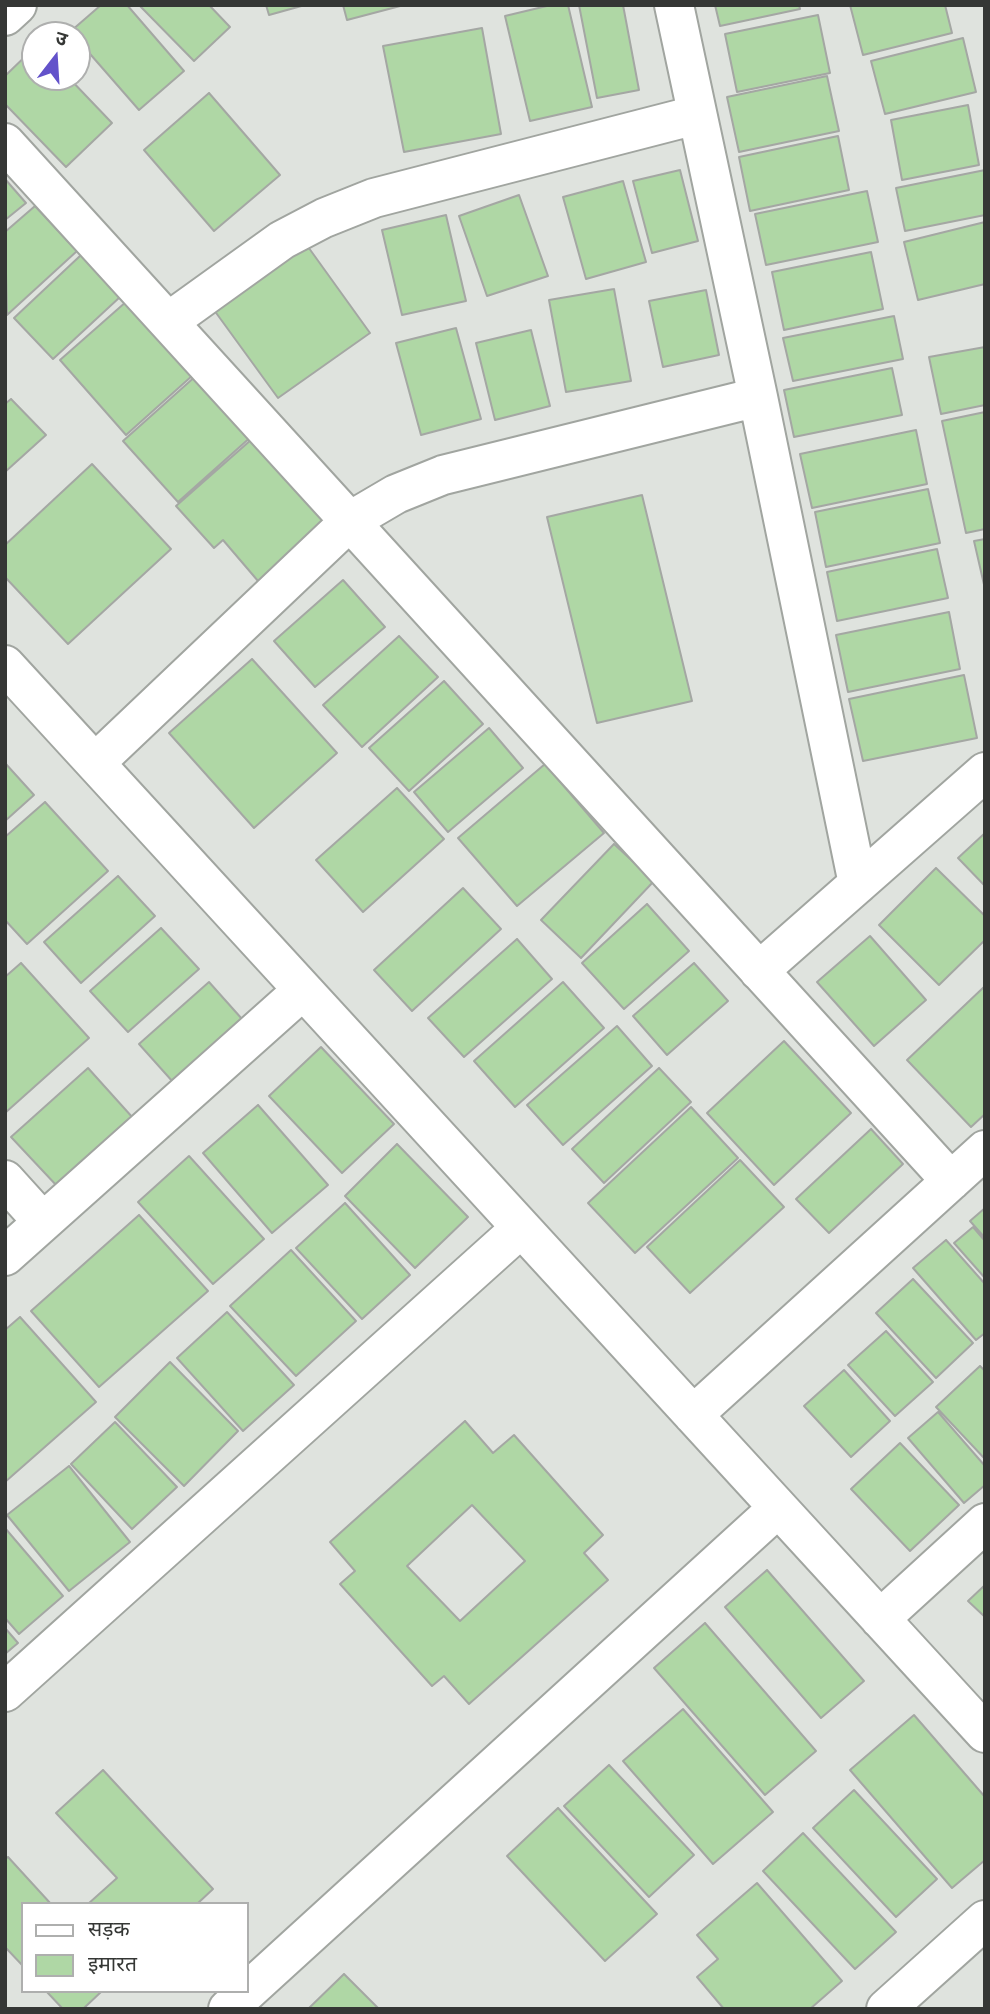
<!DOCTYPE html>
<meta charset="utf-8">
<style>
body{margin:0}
#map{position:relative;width:990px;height:2014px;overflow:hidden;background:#dfe3de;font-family:"DejaVu Sans","Noto Sans Devanagari",sans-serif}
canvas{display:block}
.frame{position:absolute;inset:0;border:7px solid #353735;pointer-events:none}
.legend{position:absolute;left:21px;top:1902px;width:228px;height:91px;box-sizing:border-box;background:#fff;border:2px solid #aeafae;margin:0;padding:9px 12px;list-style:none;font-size:21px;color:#353735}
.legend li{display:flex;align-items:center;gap:14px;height:35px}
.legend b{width:35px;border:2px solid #aeafae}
.north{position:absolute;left:21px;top:21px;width:70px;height:70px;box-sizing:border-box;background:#fff;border:2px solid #aeafae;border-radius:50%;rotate:17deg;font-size:19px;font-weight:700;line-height:28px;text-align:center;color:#353735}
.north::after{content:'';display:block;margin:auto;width:24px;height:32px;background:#6352ca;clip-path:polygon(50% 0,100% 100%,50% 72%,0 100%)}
</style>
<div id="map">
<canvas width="990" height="2014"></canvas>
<div class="frame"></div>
<ul class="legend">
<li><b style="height:9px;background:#fff"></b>सड़क</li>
<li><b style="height:19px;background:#afd7a5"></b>इमारत</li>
</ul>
<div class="north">उ</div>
</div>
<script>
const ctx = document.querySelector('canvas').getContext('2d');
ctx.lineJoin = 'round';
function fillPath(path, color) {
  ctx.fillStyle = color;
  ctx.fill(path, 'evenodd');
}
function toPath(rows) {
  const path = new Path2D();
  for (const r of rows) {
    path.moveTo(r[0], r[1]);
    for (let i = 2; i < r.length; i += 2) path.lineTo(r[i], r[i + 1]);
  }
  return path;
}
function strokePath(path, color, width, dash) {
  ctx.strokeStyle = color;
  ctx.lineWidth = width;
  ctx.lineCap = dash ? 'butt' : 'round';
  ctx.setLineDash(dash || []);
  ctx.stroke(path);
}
const building = toPath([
 [101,5,127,5,184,71,139,110,77,39,77,35,71,31,101,5],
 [139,5,209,5,230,27,194,61,139,5],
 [266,5,305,5,269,15,266,5],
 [343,5,404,5,347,20,343,5],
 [551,5,568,5,592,107,530,121,505,16,551,5],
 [579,5,623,5,639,90,597,98,579,5],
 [715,5,799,5,800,9,720,26,715,5],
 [850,5,945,5,952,33,863,55,850,5],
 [818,15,830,73,737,92,725,34,818,15],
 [482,28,501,134,404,152,383,46,482,28],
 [963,38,976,92,885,114,871,61,963,38],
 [35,47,35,77,68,77,112,123,66,167,5,104,5,76,35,47],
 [827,76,839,131,739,152,727,97,827,76],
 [209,93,280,175,214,231,144,150,209,93],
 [968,105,979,165,902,180,891,120,968,105],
 [838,136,849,190,750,211,739,157,838,136],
 [680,170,698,241,652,253,633,181,680,170],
 [985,170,985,215,905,231,896,188,985,170],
 [5,179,26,203,5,220,5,179],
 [623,181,646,262,586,279,563,197,623,181],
 [867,191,878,242,766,265,755,214,867,191],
 [519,195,548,276,487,296,459,216,519,195],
 [35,206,77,251,7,315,5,232,35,206],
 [446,215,466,301,402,315,382,230,446,215],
 [985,222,985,284,918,300,904,242,985,222],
 [306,244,370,333,278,398,214,310,306,244],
 [871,252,883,309,784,330,772,272,871,252],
 [81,255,120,297,53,359,14,318,81,255],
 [614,289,631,381,566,392,549,300,614,289],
 [706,290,719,355,663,367,649,301,706,290],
 [127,301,193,375,126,435,60,360,127,301],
 [894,316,903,359,793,381,783,338,894,316],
 [456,328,481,419,421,435,396,343,456,328],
 [531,330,550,406,495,420,476,343,531,330],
 [985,347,985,405,941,414,929,357,985,347],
 [892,368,902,415,794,437,784,390,892,368],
 [198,374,253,435,178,502,123,441,198,374],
 [11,399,46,435,5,472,5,404,11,399],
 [985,412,985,529,966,533,942,421,985,412],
 [916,430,927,484,812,508,800,454,916,430],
 [260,432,339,521,264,588,223,540,214,548,176,506,260,432],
 [92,464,171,549,68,644,5,577,5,545,92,464],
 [928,489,940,543,826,567,815,512,928,489],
 [642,495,692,701,597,723,547,517,642,495],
 [985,539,985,589,974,541,985,539],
 [937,549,948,598,837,621,827,572,937,549],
 [343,580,385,627,315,687,274,641,343,580],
 [949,612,960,669,848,692,836,635,949,612],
 [399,636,438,677,362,747,323,705,399,636],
 [252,659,337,753,254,828,169,733,252,659],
 [964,675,977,738,863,761,849,699,964,675],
 [444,681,483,724,409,791,369,748,444,681],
 [489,728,523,768,448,832,414,792,489,728],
 [5,763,34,795,5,821,5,763],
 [545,764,604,833,517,906,458,838,545,764],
 [397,788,444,839,363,912,316,860,397,788],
 [45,802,108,871,27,944,5,920,5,837,45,802],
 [985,833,985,886,958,858,985,833],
 [614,844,654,881,581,958,541,920,614,844],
 [936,868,985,916,985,940,939,985,879,925,936,868],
 [118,876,155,916,81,983,44,942,118,876],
 [463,888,501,929,412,1011,374,970,463,888],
 [647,904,689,951,624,1009,582,963,647,904],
 [161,928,199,969,128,1032,90,991,161,928],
 [870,936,926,1000,874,1046,817,982,870,936],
 [517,939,552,979,464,1057,428,1018,517,939],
 [21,963,89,1038,5,1113,5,977,21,963],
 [694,963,728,1001,667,1055,633,1016,694,963],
 [209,982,242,1019,173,1082,139,1044,209,982],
 [563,982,604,1028,515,1107,474,1061,563,982],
 [985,986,985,1114,971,1127,907,1060,985,986],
 [617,1026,652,1066,563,1145,527,1105,617,1026],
 [784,1041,851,1113,774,1185,707,1113,784,1041],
 [321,1047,394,1124,342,1173,269,1096,321,1047],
 [88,1068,133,1118,57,1186,11,1137,88,1068],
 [659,1068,691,1102,604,1183,572,1149,659,1068],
 [258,1105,328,1185,272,1233,203,1153,258,1105],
 [691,1107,738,1158,635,1253,588,1203,691,1107],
 [871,1129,903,1164,829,1233,796,1199,871,1129],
 [397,1144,468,1217,415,1268,345,1196,397,1144],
 [189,1156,264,1239,213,1284,138,1202,189,1156],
 [740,1160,784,1207,690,1293,647,1247,740,1160],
 [345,1203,410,1275,362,1319,296,1248,345,1203],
 [985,1208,985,1238,970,1221,985,1208],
 [139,1215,208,1291,99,1387,31,1311,139,1215],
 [973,1227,985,1241,985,1278,954,1243,973,1227],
 [946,1240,985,1284,985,1333,976,1340,913,1268,946,1240],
 [291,1250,356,1321,296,1376,230,1306,291,1250],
 [913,1279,973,1343,936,1378,876,1313,913,1279],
 [227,1312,294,1385,243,1431,177,1358,227,1312],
 [20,1317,96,1402,5,1482,5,1330,20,1317],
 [886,1331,933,1382,895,1416,848,1365,886,1331],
 [170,1362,238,1431,184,1486,115,1417,170,1362],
 [980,1366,985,1371,985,1459,936,1407,980,1366],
 [844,1370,890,1421,851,1457,804,1406,844,1370],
 [938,1412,985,1466,985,1485,964,1503,908,1438,938,1412],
 [465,1421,493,1453,514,1435,603,1535,584,1553,608,1580,469,1704,444,1676,432,1686,340,1584,355,1571,330,1542,465,1421],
 [472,1505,525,1561,460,1621,407,1566,472,1505],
 [115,1422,177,1487,132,1529,71,1464,115,1422],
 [900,1443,959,1505,910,1551,851,1489,900,1443],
 [69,1466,130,1542,69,1591,7,1515,69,1466],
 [5,1528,63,1596,19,1634,5,1618,5,1528],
 [767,1570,864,1681,821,1718,725,1607,767,1570],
 [985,1585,985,1617,968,1601,985,1585],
 [705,1623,816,1751,765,1795,654,1668,705,1623],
 [5,1628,18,1643,5,1654,5,1628],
 [683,1709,773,1812,713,1864,623,1761,683,1709],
 [914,1715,985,1797,985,1860,952,1888,850,1770,914,1715],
 [609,1765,694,1855,649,1897,564,1806,609,1765],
 [103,1770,213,1889,197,1904,88,1904,117,1878,56,1813,103,1770],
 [854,1790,937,1879,896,1917,813,1828,854,1790],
 [558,1808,657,1914,605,1961,507,1856,558,1808],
 [803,1833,896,1932,855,1969,763,1871,803,1833],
 [8,1857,51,1904,23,1904,23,1966,5,1947,5,1859,8,1857],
 [757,1883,842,1981,810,2009,724,2009,697,1977,718,1959,697,1935,757,1883],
 [344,1974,379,2009,308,2009,344,1974],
 [46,1991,102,1991,83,2009,63,2009,46,1991]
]);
fillPath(building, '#afd7a5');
strokePath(building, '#a4a7a3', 2);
const minor = toPath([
 [674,5,758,397,858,884],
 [5,16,17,5],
 [5,143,951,1181],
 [168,322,282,240,324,218,374,198,696,115],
 [5,665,985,1733],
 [95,763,350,521,396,494,443,475,758,397],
 [759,971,985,772],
 [5,1180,43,1222],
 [5,1256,303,990],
 [693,1415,985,1150],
 [880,1619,985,1523],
 [5,1692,521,1228],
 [228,2009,778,1508]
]);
const tertiary = toPath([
 [886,2009,985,1920]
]);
strokePath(minor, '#a1a5a0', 42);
strokePath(tertiary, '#a1a5a0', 42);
strokePath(minor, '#fff', 38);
strokePath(tertiary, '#fff', 38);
</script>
